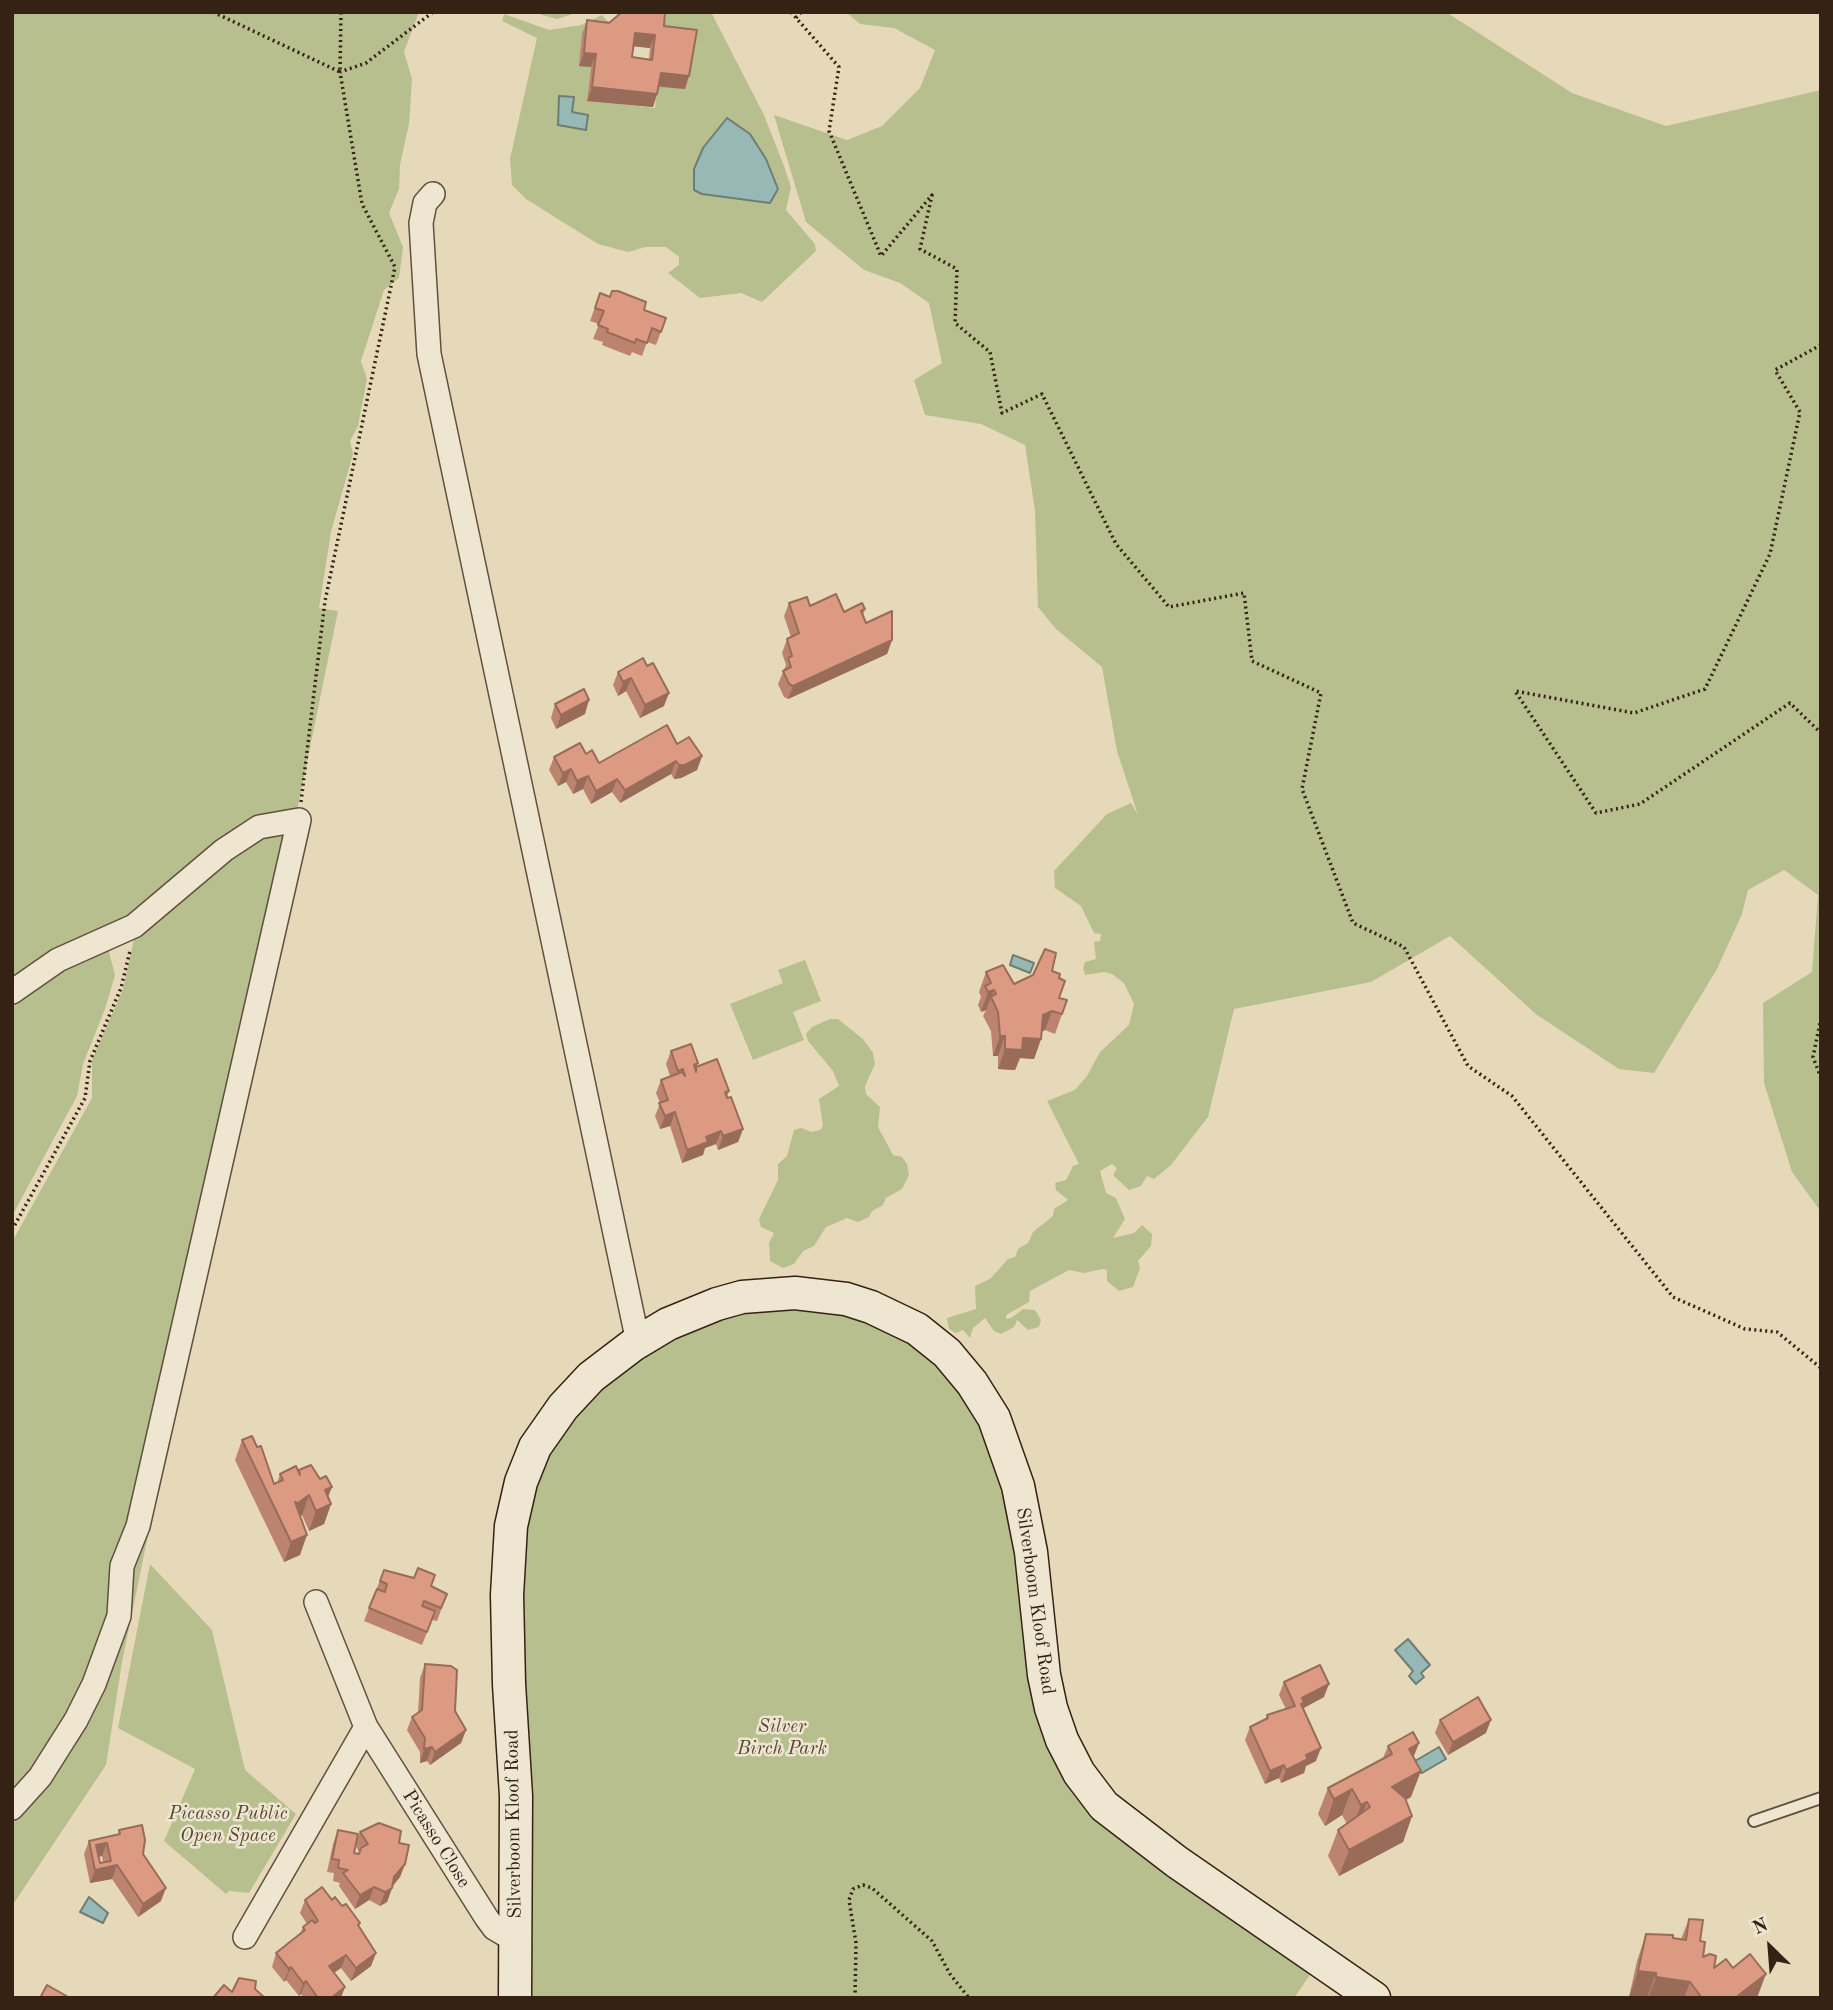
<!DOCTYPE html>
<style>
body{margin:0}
#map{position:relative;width:1833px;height:2010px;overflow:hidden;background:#e6d9ba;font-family:"Old Standard TT",serif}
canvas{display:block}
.frame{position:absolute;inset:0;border:14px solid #352214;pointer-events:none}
.north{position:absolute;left:1735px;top:1912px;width:70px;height:70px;-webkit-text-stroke:5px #efe6d2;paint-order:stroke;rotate:335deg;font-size:19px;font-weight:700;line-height:28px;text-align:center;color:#352214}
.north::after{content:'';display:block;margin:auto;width:24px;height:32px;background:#352214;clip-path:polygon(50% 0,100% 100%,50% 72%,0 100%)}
</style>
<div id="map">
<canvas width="1833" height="2010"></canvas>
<div class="frame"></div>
<div class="north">N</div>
</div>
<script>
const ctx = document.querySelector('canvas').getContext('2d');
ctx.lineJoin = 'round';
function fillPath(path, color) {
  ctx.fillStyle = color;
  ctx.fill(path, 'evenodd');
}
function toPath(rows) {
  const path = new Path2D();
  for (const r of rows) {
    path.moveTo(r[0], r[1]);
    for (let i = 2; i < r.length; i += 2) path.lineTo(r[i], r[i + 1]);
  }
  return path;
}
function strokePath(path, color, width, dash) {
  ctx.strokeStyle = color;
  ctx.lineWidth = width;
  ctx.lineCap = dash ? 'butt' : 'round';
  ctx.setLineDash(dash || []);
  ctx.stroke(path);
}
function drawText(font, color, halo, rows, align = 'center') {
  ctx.font = font + ' "Old Standard TT",serif';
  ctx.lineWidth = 5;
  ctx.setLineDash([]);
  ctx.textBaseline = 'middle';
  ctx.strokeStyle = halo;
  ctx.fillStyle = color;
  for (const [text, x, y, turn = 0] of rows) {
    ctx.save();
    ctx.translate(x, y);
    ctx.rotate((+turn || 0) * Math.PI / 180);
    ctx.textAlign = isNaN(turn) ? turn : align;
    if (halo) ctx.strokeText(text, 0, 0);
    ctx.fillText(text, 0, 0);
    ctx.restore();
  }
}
fillPath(toPath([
 [12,12,419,12,404,52,412,79,409,124,400,165,399,189,389,213,403,247,399,278,384,290,361,361,367,379,358,426,350,441,353,454,331,532,319,608,338,611,122,1662,106,1765,12,1906,12,1242,92,1098,92,1060,123,989,136,930,162,887,104,933,115,975,105,1009,83,1064,77,1096,12,1216],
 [532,12,579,12,557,19],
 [662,12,711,12,764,115,784,166,791,187,786,210,815,244,816,251,762,302,741,293,700,298,668,273,679,265,679,257,666,247,645,247,628,252,598,244,526,199,512,185,510,159,537,38,502,21,504,14,549,30,581,25,602,15,614,28,579,65,591,67,587,100,655,108],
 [846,12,1446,12,1572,93,1666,126,1821,90,1821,1212,1792,1172,1764,1083,1763,1003,1812,972,1818,895,1784,870,1748,890,1742,914,1717,969,1654,1073,1619,1069,1537,1015,1450,936,1371,982,1234,1009,1208,1117,1171,1165,1154,1179,1147,1176,1141,1186,1129,1190,1113,1175,1117,1168,1112,1164,1100,1171,1106,1193,1116,1198,1125,1219,1113,1238,1134,1233,1142,1225,1152,1234,1151,1246,1138,1261,1140,1268,1133,1287,1119,1291,1107,1281,1107,1270,1103,1269,1084,1273,1069,1270,1030,1291,1029,1302,1006,1315,1006,1319,1011,1318,1023,1309,1035,1310,1041,1320,1039,1327,1028,1330,1017,1320,1014,1327,1001,1334,994,1331,985,1318,973,1328,970,1338,963,1330,956,1333,949,1329,947,1318,976,1309,975,1286,990,1279,1008,1259,1015,1257,1018,1249,1028,1243,1033,1232,1053,1216,1054,1209,1068,1200,1056,1190,1055,1183,1066,1180,1073,1166,1079,1164,1047,1101,1075,1090,1087,1076,1100,1052,1129,1025,1134,1004,1124,983,1112,974,1104,972,1085,975,1083,968,1085,962,1096,959,1094,942,1100,941,1101,934,1094,933,1081,906,1055,888,1054,871,1107,814,1131,803,1138,815,1117,751,1102,667,1056,629,1038,607,1035,511,1025,445,981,424,925,415,914,380,942,363,929,303,900,283,864,270,806,222,774,115,847,140,882,126,920,88,935,50,894,28,860,24],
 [805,960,821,1001,793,1012,804,1040,753,1060,730,1004,783,983,778,970],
 [830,1019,838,1019,863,1039,873,1053,875,1064,865,1086,866,1094,880,1107,878,1127,893,1155,902,1157,907,1164,909,1175,902,1189,886,1198,883,1205,872,1211,869,1217,858,1222,847,1218,826,1227,814,1246,803,1251,794,1264,783,1268,770,1261,769,1243,774,1233,761,1227,759,1219,778,1180,778,1164,787,1156,794,1130,801,1128,812,1132,820,1130,823,1126,819,1099,839,1086,833,1071,808,1041,806,1034,812,1027],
 [756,1304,863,1312,949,1369,998,1454,1052,1741,1314,1969,1294,1998,527,1998,516,1585,525,1506,557,1433,630,1355],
 [150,1564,212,1630,245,1770,296,1814,249,1893,229,1891,226,1894,164,1841,195,1769,118,1728]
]), '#b7bf8f');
const water = toPath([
 [559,96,574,97,572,112,588,115,586,130,558,125,559,96],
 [727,118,750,134,766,159,778,189,770,203,702,194,694,190,694,169,703,148,727,118],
 [1013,955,1034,963,1030,973,1010,965,1013,955],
 [1408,1639,1430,1665,1421,1673,1424,1677,1416,1684,1409,1676,1413,1671,1395,1650,1408,1639],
 [1439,1747,1446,1759,1422,1773,1419,1772,1415,1761,1439,1747],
 [89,1897,108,1913,103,1923,80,1912,89,1897]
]);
fillPath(water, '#97b9b6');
strokePath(water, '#707d75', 2);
const lane = toPath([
 [1754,1821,1821,1798]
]);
const street = toPath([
 [433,194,425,203,421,223,429,354,638,1342],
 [12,992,58,960,134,926,224,850,259,827,299,820,138,1526,122,1566,119,1616,94,1684,76,1720,40,1777,12,1808],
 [316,1602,366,1727,486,1917,494,1928,516,1941],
 [245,1937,366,1727]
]);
const secondary = toPath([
 [515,1998,516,1796,509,1684,507,1595,511,1526,521,1482,535,1447,563,1407,591,1377,633,1345,668,1324,717,1304,742,1297,795,1293,846,1299,871,1307,917,1329,947,1353,972,1383,994,1418,1018,1486,1031,1552,1044,1675,1051,1708,1062,1740,1079,1773,1104,1806,1177,1862,1374,1998]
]);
strokePath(lane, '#61503e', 14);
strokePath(street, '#61503e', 26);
strokePath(secondary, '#352214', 35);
strokePath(toPath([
 [213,12,340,72,341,12],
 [791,12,839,67,829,131,881,256,932,195,920,249,957,269,955,323,990,352,1002,413,1042,394,1116,544,1169,607,1244,593,1252,661,1321,693,1302,789,1353,923,1404,947,1468,1066,1512,1096,1673,1297,1745,1329,1777,1332,1821,1368],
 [796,18,801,12],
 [1821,345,1775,370,1800,412,1770,554,1705,689,1634,713,1515,691,1596,813,1640,804,1790,703,1821,733],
 [301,802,325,601,395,267,362,204,340,72,366,63,433,12],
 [1821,1018,1813,1057,1821,1078],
 [12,1230,85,1098,90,1061,121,988,130,951],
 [855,1998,856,1943,849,1900,853,1889,863,1885,872,1888,932,1941,950,1974,969,1998]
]), '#352214', 3.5, [2, 3.5]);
strokePath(lane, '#efe6d2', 10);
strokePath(street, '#efe6d2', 23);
strokePath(secondary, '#efe6d2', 32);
fillPath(toPath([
 [587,20,664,26,685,89,659,87,653,107,587,101,591,67,579,66,582,34],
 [633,46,650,48,649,59,632,57],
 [600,293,666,318,656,345,647,342,642,356,632,352,630,356,602,345,603,342,593,339,599,324,590,321],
 [789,603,844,612,865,609,863,615,866,623,892,640,887,654,788,699,784,697,778,684,786,665,782,653,787,639,791,637,784,616],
 [643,658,664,706,640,718,626,691,618,696,613,685,618,672],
 [555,704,585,714,556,729,551,718],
 [677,744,702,756,697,770,681,778,674,779,671,774,620,803,612,792,591,804,583,789,573,794,566,782,558,786,549,770,554,757,586,754,599,763],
 [1052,971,1059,978,1059,998,1067,1000,1055,1034,1045,1030,1042,1032,1041,1039,1034,1059,1020,1058,1015,1070,998,1069,998,1056,993,1056,991,1031,983,1016,986,1010,981,1012,978,1005,981,997,979,992,986,972,1014,984],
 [671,1051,698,1063,697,1067,729,1091,727,1098,743,1129,738,1142,718,1150,716,1144,705,1148,703,1155,682,1163,670,1126,660,1129,655,1116,660,1103,656,1093,661,1080,670,1076,666,1064],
 [242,1440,274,1484,277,1483,280,1474,298,1472,299,1470,328,1497,331,1504,324,1524,309,1531,302,1515,300,1516,300,1555,284,1562,235,1460],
 [384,1570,431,1587,447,1594,437,1621,432,1620,422,1645,364,1621],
 [425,1664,466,1730,461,1743,430,1765,427,1761,420,1763,420,1752,407,1730,412,1717,418,1713,420,1678],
 [1284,1682,1324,1697,1303,1708,1316,1761,1306,1766,1304,1773,1281,1783,1279,1778,1265,1784,1245,1740,1250,1727,1265,1720,1267,1715,1286,1709,1279,1695],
 [1440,1720,1486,1733,1448,1755,1435,1733],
 [1388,1746,1413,1758,1411,1797,1406,1800,1412,1816,1403,1842,1339,1876,1328,1856,1338,1830,1347,1824,1342,1815,1325,1826,1318,1814,1328,1788,1383,1758],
 [119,1830,143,1854,161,1901,138,1917,112,1879,90,1883,84,1854,89,1841,118,1835],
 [102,1856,103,1862,100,1863,99,1857],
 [338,1830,356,1842,360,1832,399,1843,405,1864,400,1877,393,1886,387,1902,380,1906,369,1900,355,1909,339,1886,340,1883,333,1881,334,1873,327,1872,333,1844],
 [356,1846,359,1852,359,1854,354,1853],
 [305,1900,332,1900,359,1927,376,1953,371,1966,351,1981,341,1968,334,1973,341,1998,304,1998,301,1994,299,1996,286,1980,284,1982,272,1967,276,1953,300,1934,303,1927,307,1924,300,1913],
 [1689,1919,1700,1941,1703,1957,1714,1968,1757,1998,1629,1997,1637,1961,1646,1934,1681,1939]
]), '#bc846f');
fillPath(toPath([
 [635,33,655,35,650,48,630,46],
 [584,53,596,54,591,67,579,66],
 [661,73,689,76,685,89,657,86],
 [592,87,657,94,653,107,587,101],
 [892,640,887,654,788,699,793,686],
 [631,678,626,691,618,696,623,682],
 [669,693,664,706,640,718,645,705],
 [589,700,585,714,556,729,561,715],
 [702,756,697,770,681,778,674,779,679,765],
 [676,761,671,774,620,803,625,790],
 [571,769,566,782,558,786,563,773],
 [588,776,583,789,573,794,577,781],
 [617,779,612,792,591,804,596,791],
 [994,990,986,1010,981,1012,988,992],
 [1052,1011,1045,1030,1036,1035,1043,1015],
 [1000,1036,1005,1036,998,1056,993,1056],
 [1023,1038,1041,1039,1034,1059,1020,1058,1015,1070,998,1069,1005,1049],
 [675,1112,670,1126,660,1129,665,1116],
 [743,1129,738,1142,718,1150,723,1136],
 [721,1131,716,1144,705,1148,703,1155,682,1163,687,1150,706,1137],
 [332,1487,324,1507,325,1490],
 [309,1495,302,1515,291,1523,298,1503],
 [331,1504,324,1524,309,1531,316,1511],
 [307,1535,300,1555,284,1562,291,1542],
 [1329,1684,1324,1697,1302,1709,1302,1698],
 [1491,1720,1486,1733,1448,1755,1453,1742],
 [466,1730,461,1743,430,1765,435,1752],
 [1419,1743,1409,1769,1409,1749],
 [432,1747,427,1761,420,1763,424,1749],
 [1321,1748,1316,1761,1306,1766,1304,1773,1281,1783,1286,1770,1306,1755],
 [1284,1765,1279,1778,1265,1784,1270,1771],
 [1421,1771,1411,1797,1382,1813,1392,1787],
 [1352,1789,1342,1815,1325,1826,1334,1799],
 [1367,1802,1357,1828,1351,1832,1361,1805],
 [1412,1816,1403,1842,1339,1876,1349,1850],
 [107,1843,102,1856,92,1858,96,1845],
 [405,1864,400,1877,389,1890,394,1877],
 [117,1865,112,1879,90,1883,95,1870],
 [374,1887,369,1900,355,1909,360,1895],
 [166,1888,161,1901,138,1917,143,1904],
 [392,1888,387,1902,380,1906,385,1892],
 [376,1953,371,1966,351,1981,356,1968],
 [346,1955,341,1968,324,1979,329,1966],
 [291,1967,286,1980,284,1982,289,1969],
 [1638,1971,1656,1973,1647,1998,1629,1997],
 [1766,1974,1757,1998,1735,1998],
 [1656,1977,1690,1982,1684,1998,1648,1998],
 [306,1981,301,1994,299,1996,303,1983],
 [345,1987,341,1998,331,1998]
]), '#996c5a');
const building = toPath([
 [622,12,665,12,664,26,697,30,689,76,661,73,657,94,592,87,596,54,584,53,587,20,609,23,622,12],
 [635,33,655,35,652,60,632,57,635,33],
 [612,291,618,291,646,302,644,310,666,318,661,332,652,328,647,343,636,339,635,343,607,332,608,329,598,325,604,311,595,308,600,293,610,297,612,291],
 [836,594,844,612,862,603,865,609,861,611,866,623,892,611,892,640,793,686,789,684,783,671,791,667,788,658,792,656,787,639,799,633,789,603,807,597,810,606,836,594],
 [643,658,647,666,653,663,669,693,645,705,631,678,623,682,618,672,643,658],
 [584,689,589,700,561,715,555,704,584,689],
 [667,725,677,744,689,737,702,756,685,765,679,765,676,761,625,790,617,779,596,791,588,776,577,781,571,769,563,773,554,757,580,743,586,754,592,750,599,763,667,725],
 [1045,949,1056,953,1052,971,1060,974,1059,978,1065,981,1059,998,1067,1000,1062,1014,1052,1011,1043,1015,1041,1039,1023,1038,1022,1050,1005,1049,1005,1036,1000,1036,998,1012,991,997,996,994,994,990,988,992,985,986,991,983,986,972,1003,965,1014,984,1033,975,1045,949],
 [691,1044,698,1063,694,1065,696,1072,696,1067,717,1059,729,1091,725,1092,727,1098,731,1097,743,1129,723,1136,721,1131,706,1137,708,1142,687,1150,675,1112,665,1116,659,1103,668,1100,661,1080,682,1072,685,1076,683,1069,678,1071,671,1051,691,1044],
 [252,1436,257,1447,261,1446,274,1484,283,1480,280,1474,296,1466,300,1475,299,1470,311,1465,320,1479,326,1476,332,1487,325,1490,331,1504,316,1511,309,1495,298,1503,295,1502,307,1535,291,1542,242,1440,252,1436],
 [418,1568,435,1575,431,1586,447,1594,441,1608,424,1601,422,1606,435,1611,427,1632,369,1608,377,1589,385,1592,387,1584,380,1581,384,1570,414,1578,418,1568],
 [425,1664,451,1666,457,1670,455,1711,466,1730,435,1752,432,1747,424,1749,425,1738,412,1717,422,1710,425,1664],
 [1320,1665,1329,1684,1302,1698,1304,1703,1301,1704,1321,1748,1306,1755,1308,1759,1286,1770,1284,1765,1270,1771,1250,1727,1268,1718,1267,1715,1295,1706,1284,1682,1320,1665],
 [1478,1697,1491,1720,1453,1742,1440,1720,1478,1697],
 [1413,1732,1419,1743,1409,1749,1421,1771,1392,1787,1405,1798,1412,1816,1349,1850,1338,1830,1370,1807,1367,1802,1361,1805,1352,1789,1334,1799,1328,1788,1392,1754,1388,1746,1413,1732],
 [379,1823,401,1831,399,1843,409,1845,405,1864,394,1877,392,1888,385,1892,374,1887,360,1895,343,1873,348,1870,338,1868,339,1860,332,1859,338,1830,358,1834,354,1853,359,1854,361,1848,368,1844,360,1832,379,1823],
 [142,1825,145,1840,143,1854,166,1888,143,1904,117,1865,95,1870,89,1841,120,1834,119,1830,142,1825],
 [107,1843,111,1861,100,1863,96,1845,107,1843],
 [322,1887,332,1900,335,1897,342,1906,346,1904,360,1923,358,1925,376,1953,356,1968,346,1955,329,1966,345,1987,331,1998,318,1998,306,1981,303,1983,291,1967,289,1969,276,1953,305,1930,303,1927,312,1920,315,1923,318,1921,305,1900,322,1887],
 [1689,1919,1703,1920,1700,1941,1705,1942,1703,1957,1710,1954,1716,1956,1714,1968,1726,1959,1733,1968,1750,1954,1766,1974,1735,1998,1702,1998,1690,1982,1656,1977,1656,1973,1638,1971,1646,1934,1673,1935,1673,1938,1686,1940,1689,1919],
 [239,1978,256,1981,255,1989,265,1998,213,1998,224,1985,232,1992,239,1978],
 [47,1985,70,1998,40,1998,47,1985]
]);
fillPath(building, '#db9a81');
strokePath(building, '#996c5a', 2);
drawText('19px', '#352214', '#efe6d2', [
 ["Silverboom Kloof Road",1035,1601,82],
 ["Silverboom Kloof Road",514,1824,-91],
 ["Picasso Close",436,1839,58]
]);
drawText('italic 19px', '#564933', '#efe6d2', [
 ["Silver",782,1727],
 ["Birch Park",782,1749],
 ["Picasso Public",228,1814],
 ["Open Space",228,1836]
]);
</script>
